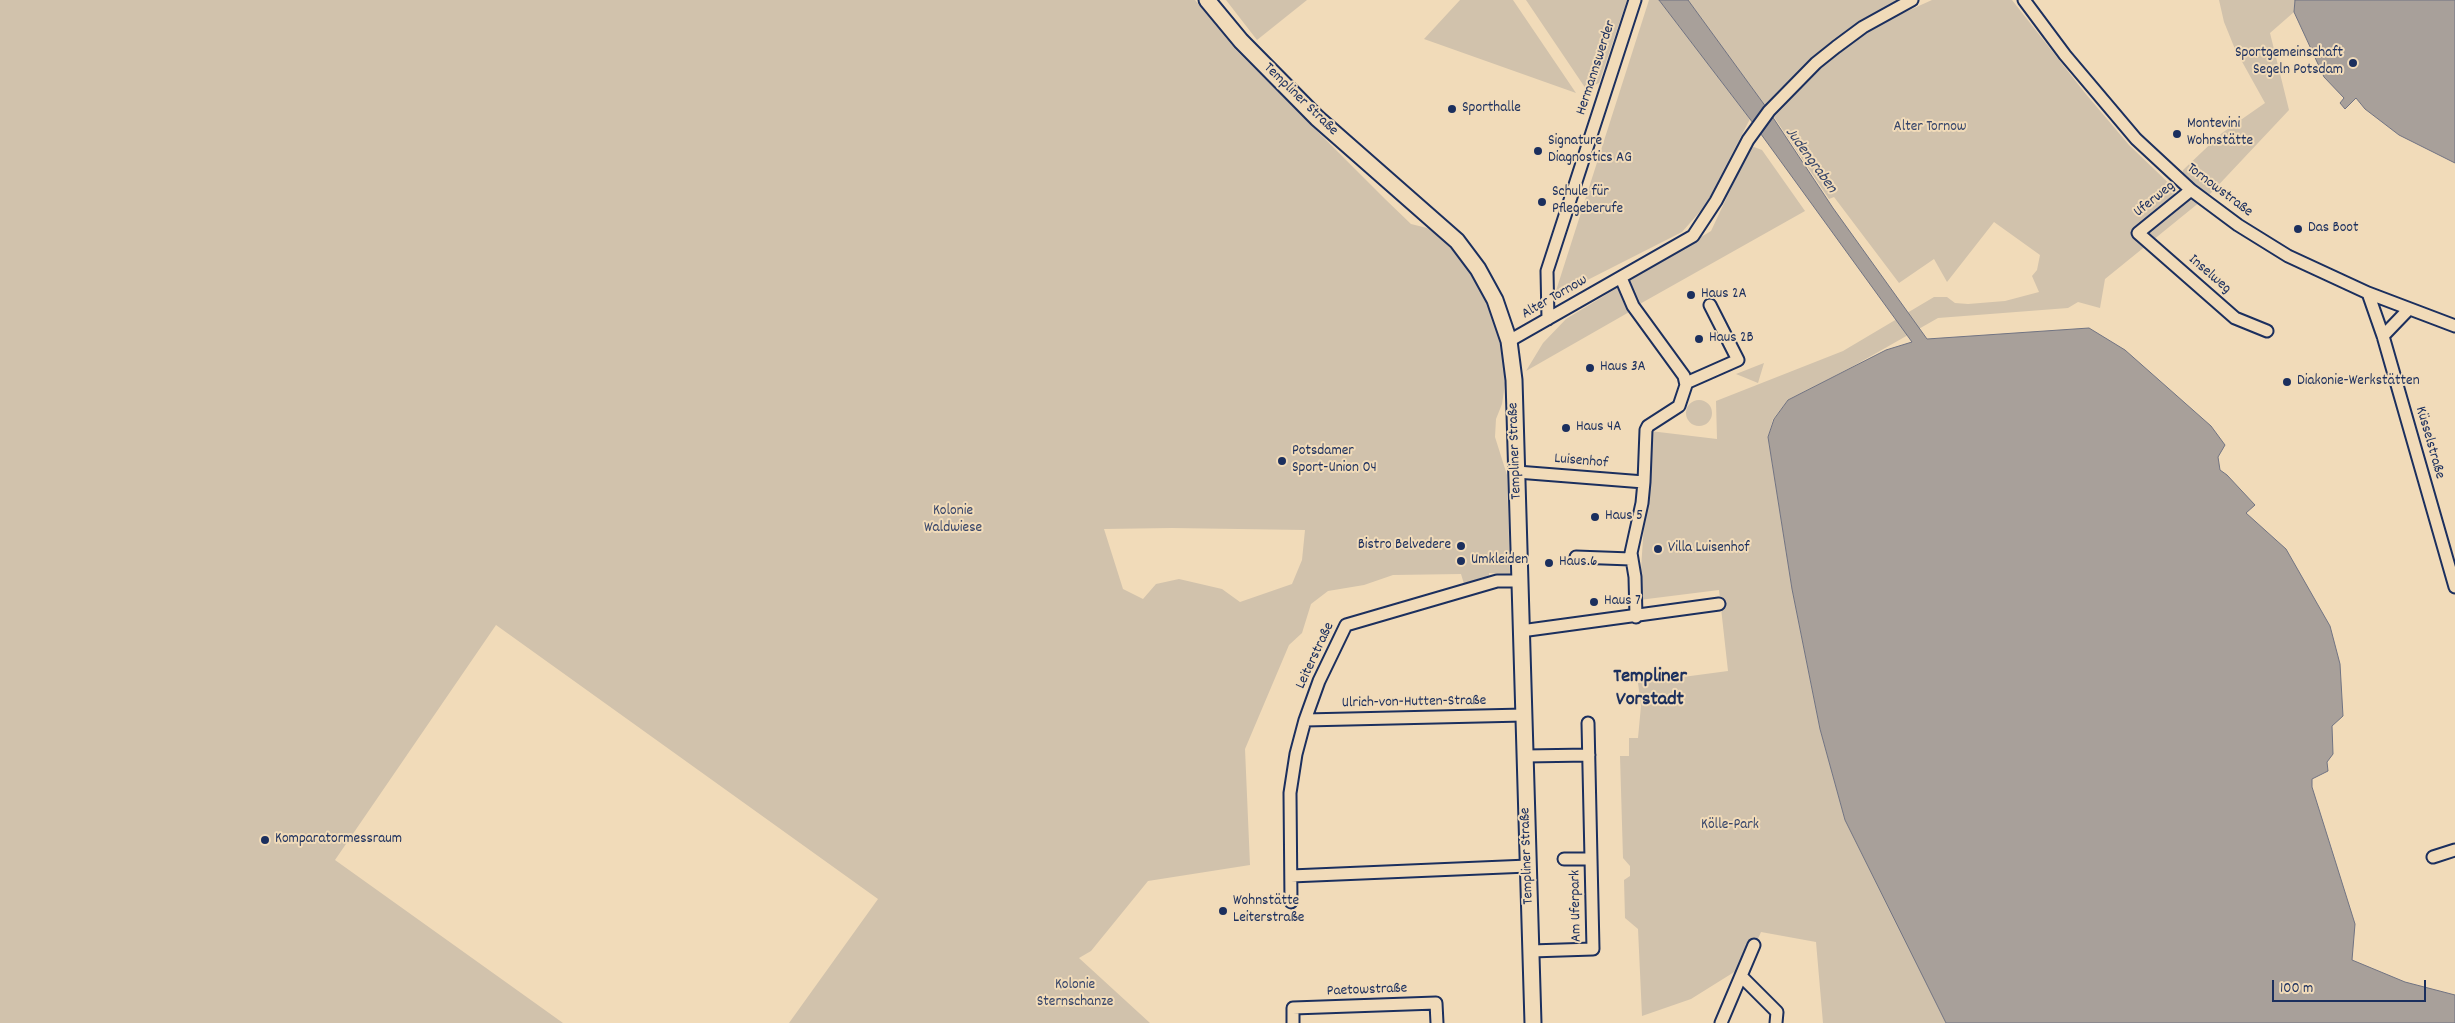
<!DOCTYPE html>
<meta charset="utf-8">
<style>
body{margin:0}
#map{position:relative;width:2455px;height:1023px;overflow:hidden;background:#f1dbb9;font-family:Dekko,sans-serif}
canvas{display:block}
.scale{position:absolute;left:2272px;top:980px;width:154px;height:22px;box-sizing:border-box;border:2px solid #1b2f5e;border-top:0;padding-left:6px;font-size:15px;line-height:18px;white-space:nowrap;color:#1b2f5e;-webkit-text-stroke:4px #f1dbb9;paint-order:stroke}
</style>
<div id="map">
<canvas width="2455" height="1023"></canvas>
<div class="scale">100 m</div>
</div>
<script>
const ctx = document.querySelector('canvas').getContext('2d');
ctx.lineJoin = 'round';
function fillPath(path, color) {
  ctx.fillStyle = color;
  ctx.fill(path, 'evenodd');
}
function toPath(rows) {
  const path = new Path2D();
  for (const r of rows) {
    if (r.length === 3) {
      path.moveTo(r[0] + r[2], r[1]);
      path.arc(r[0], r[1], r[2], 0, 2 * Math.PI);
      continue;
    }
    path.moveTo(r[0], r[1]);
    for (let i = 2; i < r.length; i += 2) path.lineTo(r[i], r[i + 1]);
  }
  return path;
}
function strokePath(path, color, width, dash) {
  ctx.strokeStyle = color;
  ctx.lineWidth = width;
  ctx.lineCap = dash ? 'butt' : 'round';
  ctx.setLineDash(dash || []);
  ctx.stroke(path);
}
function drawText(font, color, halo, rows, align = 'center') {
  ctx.font = font + ' Dekko,sans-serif';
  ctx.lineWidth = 4;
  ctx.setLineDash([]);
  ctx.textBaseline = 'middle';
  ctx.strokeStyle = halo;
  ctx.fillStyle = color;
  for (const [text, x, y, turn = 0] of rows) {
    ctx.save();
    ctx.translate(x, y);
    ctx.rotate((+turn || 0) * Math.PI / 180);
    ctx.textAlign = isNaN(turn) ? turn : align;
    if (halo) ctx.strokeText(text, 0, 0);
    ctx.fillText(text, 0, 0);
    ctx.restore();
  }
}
fillPath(toPath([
 [0,0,1195,0,1236,50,1385,199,1411,224,1427,228,1434,233,1462,259,1480,281,1497,321,1502,348,1505,384,1502,404,1496,419,1495,437,1507,475,1510,574,1489,573,1489,576,1464,584,1461,574,1393,575,1364,585,1328,591,1311,604,1302,633,1289,645,1245,749,1250,865,1148,881,1091,951,1079,958,1150,1023,789,1023,878,899,496,625,335,860,563,1023,0,1023],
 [1172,528,1305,530,1302,560,1292,584,1240,602,1222,589,1179,579,1156,584,1143,599,1123,589,1104,529],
 [1226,0,1307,0,1257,40],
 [1460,0,1513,0,1576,93,1424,39],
 [1526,0,1627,0,1599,83,1586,89],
 [1649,0,1659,0,1750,119,1705,206,1682,232,1554,297],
 [1688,0,1899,0,1861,20,1834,39,1810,60,1766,107],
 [1932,0,2012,0,2085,93,2129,145,2179,193,2183,170,2222,133,2265,103,2235,49,2224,22,2219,0,2295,0,2294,12,2270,33,2289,110,2211,193,2105,279,2100,308,2078,302,2068,308,1938,318,1850,368,1788,400,1773,419,1768,437,1792,589,1820,729,1845,820,1946,1023,1823,1023,1816,942,1761,932,1747,964,1691,999,1642,1016,1638,929,1625,918,1624,880,1630,876,1630,866,1623,858,1620,756,1629,756,1629,738,1638,738,1641,706,1638,683,1728,671,1719,590,1639,600,1650,431,1717,439,1716,401,1843,351,1934,297,1947,297,1955,303,1968,304,2005,301,2039,292,2032,276,2037,270,2040,255,1994,222,1947,282,1934,259,1899,283,1834,197,1829,199,1774,117,1820,69,1855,40,1892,18],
 [1754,147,1762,150,1805,211,1638,305,1625,283,1711,231,1750,148],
 [1617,288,1631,311,1526,371,1543,343,1566,319],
 [1764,363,1758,383,1736,374],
 [1699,413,13]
]), '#d1c2ac');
const water = toPath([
 [1659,0,1688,0,1766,107,1833,208,1927,339,2089,328,2125,350,2211,426,2225,445,2218,457,2220,470,2227,475,2255,505,2246,513,2286,549,2330,626,2340,664,2343,716,2332,726,2333,754,2327,762,2328,771,2312,779,2312,787,2355,924,2352,960,2405,982,2455,995,2455,1023,1946,1023,1845,820,1820,729,1792,589,1768,437,1774,419,1788,400,1886,350,1912,342,1750,119,1659,0],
 [2295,0,2455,0,2455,163,2399,135,2365,109,2356,98,2345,109,2340,103,2344,98,2324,77,2294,12,2295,0]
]);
fillPath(water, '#a8a09a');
strokePath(water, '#707382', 1);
const minor = toPath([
 [2024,0,2065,55,2136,139,2191,190,2238,225,2288,256,2368,293,2455,326],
 [2191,190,2138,233,2235,318,2267,331],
 [2368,293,2383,336,2455,587],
 [1548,319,1547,271,1635,0],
 [2383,336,2408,310],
 [1509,341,1693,236,1716,201,1748,140,1769,111,1816,63,1836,47,1863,27,1912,0],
 [1686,383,1738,360,1710,305],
 [1517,472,1644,482,1646,430,1648,426,1679,406,1686,385,1684,376,1633,306,1621,278],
 [1576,557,1631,559],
 [1636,617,1635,577,1631,553,1642,503,1644,482],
 [1521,631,1719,604],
 [1305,720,1524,715],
 [1525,756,1589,755],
 [2433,857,2455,850],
 [1564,859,1591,859],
 [1291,876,1528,866],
 [1291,902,1290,793,1296,754,1305,720,1319,681,1346,625,1497,581,1520,581],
 [1531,951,1593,949,1588,723],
 [1742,977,1777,1012,1776,1023],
 [1293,1023,1293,1008,1436,1003,1437,1023],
 [1721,1023,1754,945]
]);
const tertiary = toPath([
 [1207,0,1241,41,1317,118,1457,241,1478,269,1495,300,1509,341,1514,380,1533,1023]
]);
strokePath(minor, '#1b2f5e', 15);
strokePath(tertiary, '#1b2f5e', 19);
strokePath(minor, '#f1dbb9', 11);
strokePath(tertiary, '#f1dbb9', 15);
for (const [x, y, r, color] of [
 [2353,63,5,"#1b2f5e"],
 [1452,109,5,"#1b2f5e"],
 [2177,134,5,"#1b2f5e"],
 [1538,151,5,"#1b2f5e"],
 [1542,202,5,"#1b2f5e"],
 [2298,229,5,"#1b2f5e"],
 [1691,295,5,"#1b2f5e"],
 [1699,339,5,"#1b2f5e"],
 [1590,368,5,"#1b2f5e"],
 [2287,382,5,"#1b2f5e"],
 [1566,428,5,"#1b2f5e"],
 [1282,461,5,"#1b2f5e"],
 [1595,517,5,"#1b2f5e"],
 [1461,546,5,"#1b2f5e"],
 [1658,549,5,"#1b2f5e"],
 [1461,561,5,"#1b2f5e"],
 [1549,563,5,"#1b2f5e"],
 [1594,602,5,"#1b2f5e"],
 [265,840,5,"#1b2f5e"],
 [1223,911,5,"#1b2f5e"]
]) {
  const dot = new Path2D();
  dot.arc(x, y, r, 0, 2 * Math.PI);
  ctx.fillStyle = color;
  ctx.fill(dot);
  strokePath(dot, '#f1dbb9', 2);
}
drawText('15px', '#1b2f5e', '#f1dbb9', [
 ["Sportgemeinschaft",2343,54,"right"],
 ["Segeln Potsdam",2343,71,"right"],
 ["Sporthalle",1462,109],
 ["Montevini",2187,125],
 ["Wohnstätte",2187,142],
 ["Signature",1548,142],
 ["Diagnostics AG",1548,159],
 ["Schule für",1552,193],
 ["Pflegeberufe",1552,210],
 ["Das Boot",2308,229],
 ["Haus 2A",1701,295],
 ["Haus 2B",1709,339],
 ["Haus 3A",1600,368],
 ["Diakonie-Werkstätten",2297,382],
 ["Haus 4A",1576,428],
 ["Potsdamer",1292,452],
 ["Sport-Union 04",1292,469],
 ["Haus 5",1605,517],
 ["Bistro Belvedere",1451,546,"right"],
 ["Villa Luisenhof",1668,549],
 ["Umkleiden",1471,561],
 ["Haus 6",1559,563],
 ["Haus 7",1604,602],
 ["Komparatormessraum",275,840],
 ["Wohnstätte",1233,902],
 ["Leiterstraße",1233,919]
], 'left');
drawText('15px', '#1b2f5e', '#f1dbb9', [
 ["Hermannswerder",1597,68,-72],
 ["Templiner Straße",1300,100,44],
 ["Tornowstraße",2219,191,37],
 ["Uferweg",2155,200,-39],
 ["Inselweg",2209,275,41],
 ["Alter Tornow",1555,298,-30],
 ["Küsselstraße",2429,443,74],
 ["Templiner Straße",1516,451,-92],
 ["Luisenhof",1581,462,5],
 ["Leiterstraße",1316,656,-65],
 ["Ulrich-von-Hutten-Straße",1414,703,-1],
 ["Templiner Straße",1528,856,-92],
 ["Am Uferpark",1577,906,-91],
 ["Paetowstraße",1367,991,-2]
]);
drawText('15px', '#36456a', '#f1dbb9', [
 ["Alter Tornow",1930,128],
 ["Kolonie",953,512],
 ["Waldwiese",953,529],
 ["Kölle-Park",1730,826],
 ["Kolonie",1075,986],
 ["Sternschanze",1075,1003]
]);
drawText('italic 16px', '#37466a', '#f1dbb9', [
 ["Judengraben",1810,161,54]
]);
drawText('bold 20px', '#1b2f5e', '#f1dbb9', [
 ["Templiner",1650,678],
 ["Vorstadt",1650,701]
]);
</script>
